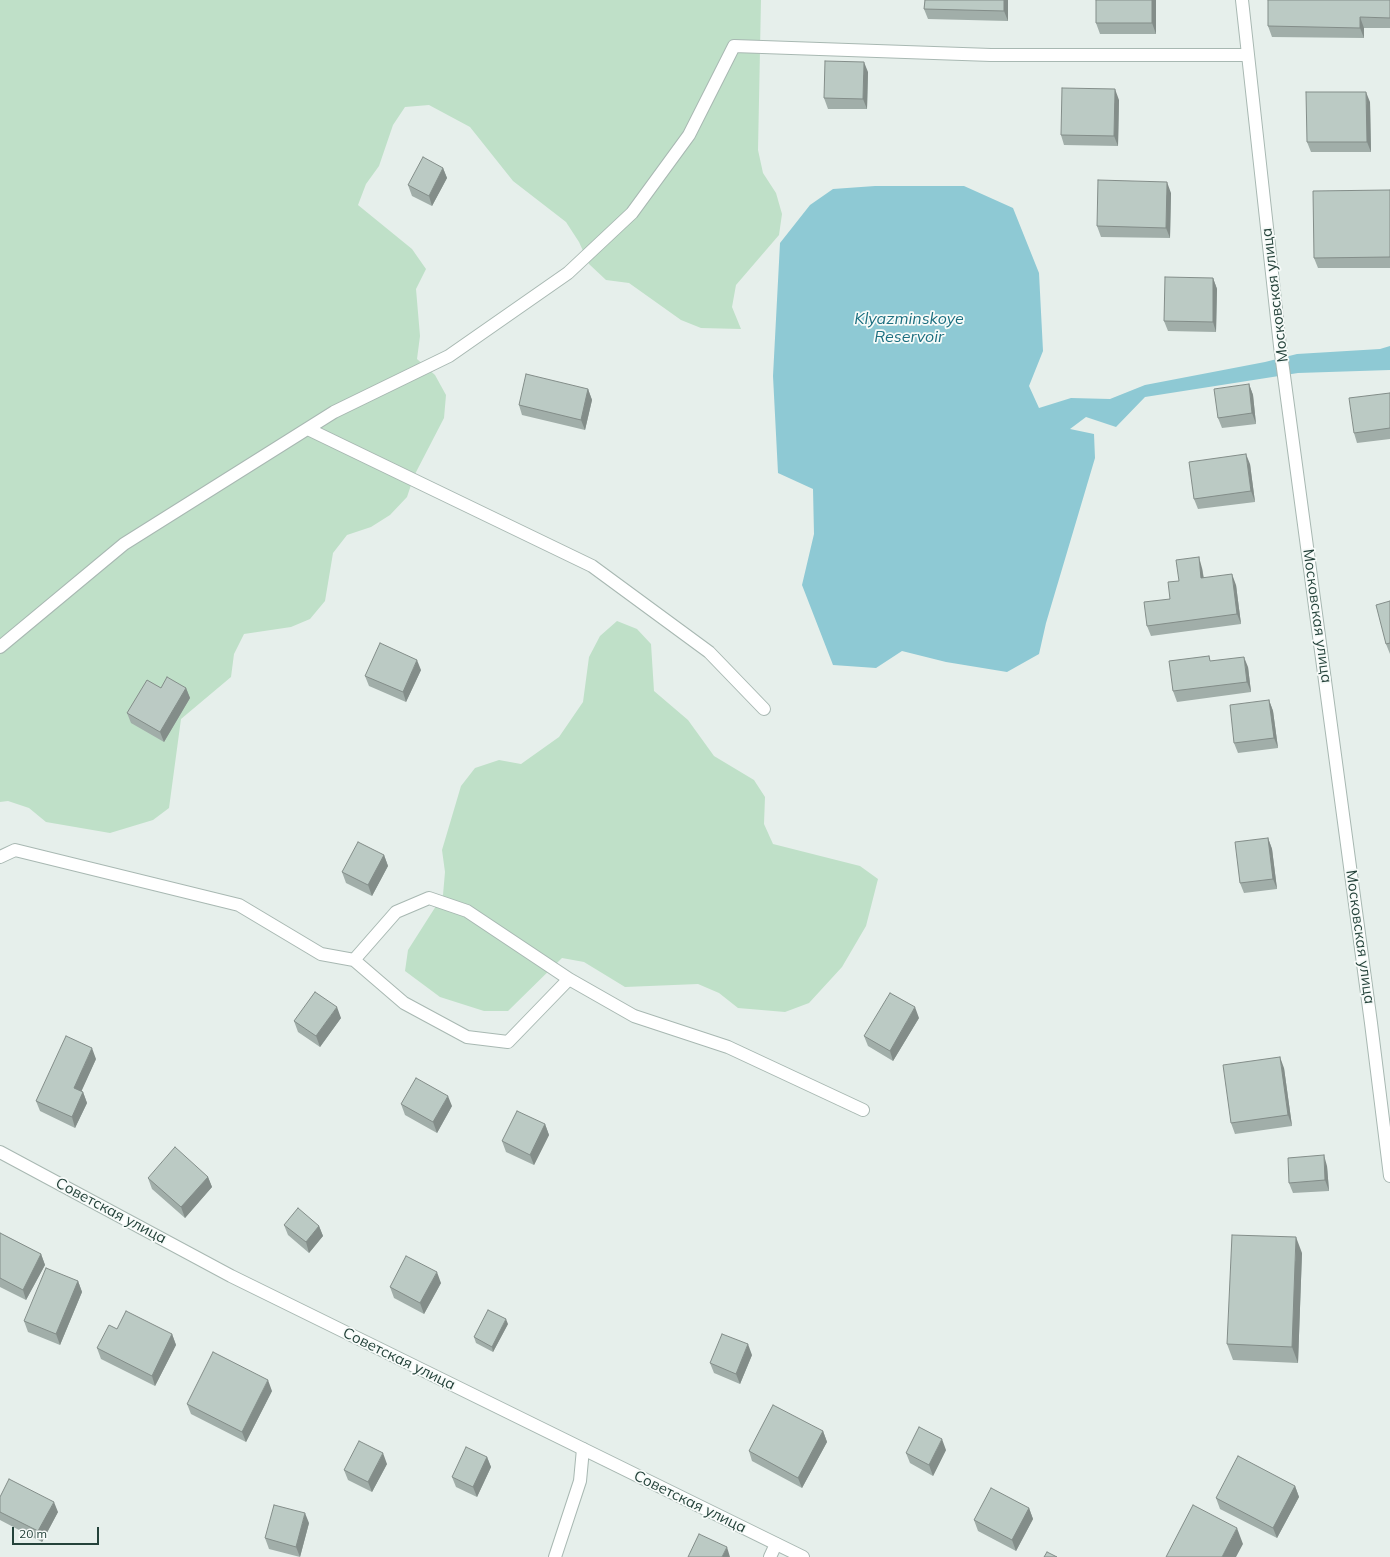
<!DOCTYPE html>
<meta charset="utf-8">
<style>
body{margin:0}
#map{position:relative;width:1390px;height:1557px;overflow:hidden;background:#e6efeb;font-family:Mulish,sans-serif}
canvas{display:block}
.scale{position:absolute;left:12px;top:1527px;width:87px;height:18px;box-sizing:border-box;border:2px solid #24423a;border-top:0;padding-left:5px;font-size:12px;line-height:14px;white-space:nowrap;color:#24423a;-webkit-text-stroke:3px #f7fbf9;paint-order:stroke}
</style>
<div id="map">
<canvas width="1390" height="1557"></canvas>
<div class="scale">20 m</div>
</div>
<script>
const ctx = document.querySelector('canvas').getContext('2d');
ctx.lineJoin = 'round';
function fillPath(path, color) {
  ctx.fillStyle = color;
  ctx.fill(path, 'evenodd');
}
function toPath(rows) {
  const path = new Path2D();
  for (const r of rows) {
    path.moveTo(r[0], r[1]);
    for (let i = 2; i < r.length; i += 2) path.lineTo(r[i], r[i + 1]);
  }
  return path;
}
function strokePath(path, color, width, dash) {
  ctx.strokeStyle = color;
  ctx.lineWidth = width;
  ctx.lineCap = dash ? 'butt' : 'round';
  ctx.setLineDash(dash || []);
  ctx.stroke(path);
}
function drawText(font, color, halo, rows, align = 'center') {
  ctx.font = font + ' Mulish,sans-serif';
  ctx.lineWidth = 3.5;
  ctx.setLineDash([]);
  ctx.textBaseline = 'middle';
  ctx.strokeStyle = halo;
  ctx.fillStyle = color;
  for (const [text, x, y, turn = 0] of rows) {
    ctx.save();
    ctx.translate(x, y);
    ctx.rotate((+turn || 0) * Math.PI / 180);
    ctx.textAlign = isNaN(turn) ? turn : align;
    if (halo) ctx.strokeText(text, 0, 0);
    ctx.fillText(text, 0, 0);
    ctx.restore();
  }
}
fillPath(toPath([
 [0,0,761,0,758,150,763,173,776,193,782,214,779,235,736,285,732,307,741,329,701,328,681,320,629,283,606,280,589,264,579,242,566,222,513,181,470,127,429,105,405,107,393,125,379,166,366,184,358,205,412,249,426,269,416,289,420,336,417,359,435,375,446,395,444,418,414,476,407,497,390,515,371,527,347,535,333,553,325,601,310,619,291,627,244,634,234,654,231,677,181,719,169,808,153,820,110,833,46,822,29,808,8,801,0,802],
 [617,621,637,629,651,644,654,691,688,720,714,756,754,780,765,797,764,824,773,844,860,866,878,879,866,926,842,967,809,1003,785,1012,738,1008,719,993,698,984,625,987,584,962,562,958,508,1011,484,1011,440,997,405,971,408,950,443,895,445,872,442,850,461,786,475,768,499,760,521,764,559,737,583,702,589,657,600,636]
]), '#bfe0c8');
fillPath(toPath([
 [875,186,964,186,1013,208,1039,273,1043,351,1029,386,1039,408,1071,398,1110,399,1145,385,1265,362,1297,354,1380,349,1390,346,1390,370,1298,373,1145,397,1116,427,1086,417,1070,429,1094,434,1095,458,1046,623,1039,654,1007,672,946,662,902,651,876,668,833,665,802,585,814,534,813,489,778,473,773,376,780,243,810,205,833,189]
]), '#8ec9d4');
const lane = toPath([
 [308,429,592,566,709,652,764,709],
 [0,647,124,544,334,412,449,356,568,273,632,213,689,135,734,46,991,55,1247,55],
 [0,857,15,850,239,905,321,954,354,960,396,912,429,898,467,911,569,979,508,1042,467,1037,404,1003,354,960],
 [569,979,634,1016,728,1047,863,1110],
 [555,1557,580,1481,583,1449],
 [770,1557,776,1544]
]);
const street = toPath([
 [1242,0,1280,346,1371,1023,1390,1176],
 [0,1152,231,1276,803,1557]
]);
strokePath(lane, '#a8b8b2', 14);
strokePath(street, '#a8b8b2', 14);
strokePath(lane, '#fff', 12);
strokePath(street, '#fff', 12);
fillPath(toPath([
 [925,0,1008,0,1008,21,928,19,924,9],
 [1096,0,1156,0,1156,34,1100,34,1096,23],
 [1390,0,1390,28,1364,28,1364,38,1272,37,1268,26],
 [868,72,867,109,828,109,824,98],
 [1119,100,1118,146,1064,145,1061,135],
 [1370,102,1371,152,1311,152,1307,142],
 [443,168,447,178,432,206,412,196,408,185],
 [1390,190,1390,268,1318,268,1314,258],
 [1171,193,1170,238,1101,237,1097,226],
 [1213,278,1217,289,1216,332,1168,331,1164,321],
 [1249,384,1253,395,1256,424,1222,428,1218,418],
 [588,389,592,400,585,430,522,415,519,405],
 [1390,393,1390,439,1357,443,1354,433],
 [1250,464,1255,502,1198,509,1194,499],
 [1202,568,1204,578,1236,585,1241,624,1151,636,1147,626,1170,599,1179,581],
 [1390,601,1390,654,1386,644],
 [1248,667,1251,692,1177,702,1173,691],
 [421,670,406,702,369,686,365,676],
 [161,688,186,688,190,698,164,742,131,723,127,713],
 [1269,700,1273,711,1278,748,1238,753,1234,743],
 [1268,838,1272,849,1277,889,1244,893,1240,883],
 [384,855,388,866,372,896,346,883,342,872],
 [341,1018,320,1047,298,1032,294,1021],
 [919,1018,893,1061,868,1046,864,1036],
 [96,1059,81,1091,83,1092,87,1103,75,1128,40,1111,36,1101],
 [1284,1068,1292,1126,1235,1134,1231,1123],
 [401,1104,452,1106,437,1133,405,1115],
 [545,1124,549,1135,534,1165,506,1152,502,1141],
 [1327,1166,1329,1191,1293,1193,1289,1183],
 [208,1177,212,1187,185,1218,152,1189,148,1178],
 [284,1225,319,1226,323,1236,309,1253,288,1235],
 [0,1233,41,1254,45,1265,26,1300,0,1287],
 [1302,1253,1298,1363,1233,1360,1227,1344],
 [78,1281,82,1292,60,1345,28,1332,24,1321],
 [441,1283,424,1314,394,1298,390,1287],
 [508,1324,493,1352,476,1343,474,1337],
 [172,1334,176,1345,155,1386,101,1359,97,1348],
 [752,1355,740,1384,714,1373,710,1363],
 [272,1391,246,1442,191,1414,187,1404],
 [823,1431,827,1442,802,1488,752,1461,749,1451],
 [946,1450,933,1476,910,1463,906,1453],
 [487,1457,491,1467,477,1497,456,1487,452,1477],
 [387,1464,372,1492,348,1480,344,1470],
 [1295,1486,1299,1497,1277,1538,1220,1509,1216,1498],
 [0,1497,58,1512,42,1542,0,1520],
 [1029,1508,1033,1519,1016,1551,978,1531,974,1520],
 [309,1523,300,1557,269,1549,265,1538]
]), '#a1aea9');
fillPath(toPath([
 [1004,0,1008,0,1008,21,1004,11],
 [1152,0,1156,0,1156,34,1152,23],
 [1360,17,1364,28,1364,38,1360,28],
 [864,62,868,72,867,109,863,99],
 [1115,89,1119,100,1118,146,1114,136],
 [1366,92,1370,102,1371,152,1367,142],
 [443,168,447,178,432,206,429,196],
 [1167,182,1171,193,1170,238,1166,228],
 [1213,278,1217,289,1216,332,1213,322],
 [1249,384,1253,395,1256,424,1252,413],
 [588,389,592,400,585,430,581,420],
 [1246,454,1250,464,1255,502,1251,491],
 [1199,557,1202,568,1205,589,1201,578],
 [1232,574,1236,585,1241,624,1237,614],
 [1244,657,1248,667,1251,692,1247,682],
 [417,660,421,670,406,702,403,692],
 [186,688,190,698,164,742,160,732],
 [1269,700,1273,711,1278,748,1274,738],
 [1268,838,1272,849,1277,889,1273,879],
 [384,855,388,866,372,896,368,885],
 [337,1007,341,1018,320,1047,316,1036],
 [915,1007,919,1018,893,1061,890,1051],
 [92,1048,96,1059,78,1099,74,1088],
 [1280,1057,1284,1068,1292,1126,1288,1115],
 [83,1092,87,1103,75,1128,72,1117],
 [448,1096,452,1106,437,1133,433,1122],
 [545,1124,549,1135,534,1165,530,1155],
 [1324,1155,1327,1166,1329,1191,1325,1180],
 [208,1177,212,1187,185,1218,181,1207],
 [319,1226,323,1236,309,1253,306,1242],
 [1296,1237,1302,1253,1298,1363,1292,1347],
 [41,1254,45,1265,26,1300,23,1290],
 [437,1272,441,1283,424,1314,420,1303],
 [78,1281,82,1292,60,1345,56,1334],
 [506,1319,508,1324,493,1352,492,1347],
 [172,1334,176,1345,155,1386,152,1376],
 [748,1344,752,1355,740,1384,736,1374],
 [268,1380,272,1391,246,1442,242,1432],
 [823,1431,827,1442,802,1488,798,1478],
 [942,1439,946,1450,933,1476,929,1465],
 [383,1453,387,1464,372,1492,368,1482],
 [487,1457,491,1467,477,1497,473,1487],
 [1295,1486,1299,1497,1277,1538,1273,1528],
 [54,1502,58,1512,42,1542,38,1531],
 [1029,1508,1033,1519,1016,1551,1012,1540],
 [305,1513,309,1523,300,1557,296,1547],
 [1237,1528,1243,1544,1236,1557,1222,1557],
 [727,1547,730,1557,722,1557]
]), '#838d89');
const building = toPath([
 [925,0,1004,0,1004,11,924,9,925,0],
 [1096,0,1152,0,1152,23,1096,23,1096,0],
 [1268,0,1390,0,1390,18,1360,17,1360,28,1268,26,1268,0],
 [825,61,864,62,863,99,824,98,825,61],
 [1062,88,1115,89,1114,136,1061,135,1062,88],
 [1306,92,1366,92,1367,142,1307,142,1306,92],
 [423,157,443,168,429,196,408,185,423,157],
 [1098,180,1167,182,1166,228,1097,226,1098,180],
 [1390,190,1390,257,1314,258,1313,191,1390,190],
 [1165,277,1213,278,1213,322,1164,321,1165,277],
 [526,374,588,389,581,420,519,405,526,374],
 [1249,384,1252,413,1218,418,1214,389,1249,384],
 [1390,393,1390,428,1354,433,1349,398,1390,393],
 [1246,454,1251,491,1194,499,1189,462,1246,454],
 [1199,557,1201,578,1232,574,1237,614,1147,626,1144,602,1170,599,1168,582,1179,581,1176,560,1199,557],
 [1390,601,1390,643,1386,644,1376,605,1390,601],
 [380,643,417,660,403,692,365,676,380,643],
 [1209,656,1210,661,1244,657,1247,682,1173,691,1169,661,1209,656],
 [167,677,186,688,160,732,127,713,147,680,161,688,167,677],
 [1269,700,1274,738,1234,743,1230,705,1269,700],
 [1268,838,1273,879,1240,883,1235,842,1268,838],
 [358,842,384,855,368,885,342,872,358,842],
 [315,992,337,1007,316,1036,294,1021,315,992],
 [890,993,915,1007,890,1051,864,1036,890,993],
 [66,1036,92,1048,74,1088,83,1092,72,1117,36,1101,66,1036],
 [1280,1057,1288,1115,1231,1123,1223,1065,1280,1057],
 [416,1078,448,1096,433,1122,401,1104,416,1078],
 [517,1111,545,1124,530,1155,502,1141,517,1111],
 [175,1147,208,1177,181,1207,148,1178,175,1147],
 [1324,1155,1325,1180,1289,1183,1288,1158,1324,1155],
 [298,1208,319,1226,306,1242,284,1225,298,1208],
 [0,1233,41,1254,23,1290,0,1278,0,1233],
 [1232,1235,1296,1237,1292,1347,1227,1344,1232,1235],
 [406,1256,437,1272,420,1303,390,1287,406,1256],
 [46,1268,78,1281,56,1334,24,1321,46,1268],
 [488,1310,506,1319,492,1347,474,1337,488,1310],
 [126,1311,172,1334,152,1376,97,1348,109,1325,117,1329,126,1311],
 [722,1334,748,1344,736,1374,710,1363,722,1334],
 [213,1352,268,1380,242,1432,187,1404,213,1352],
 [773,1405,823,1431,798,1478,749,1451,773,1405],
 [919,1427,942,1439,929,1465,906,1453,919,1427],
 [359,1441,383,1453,368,1482,344,1470,359,1441],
 [466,1447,487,1457,473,1487,452,1477,466,1447],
 [1238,1456,1295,1486,1273,1528,1216,1498,1238,1456],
 [9,1479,54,1502,38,1531,0,1512,0,1497,9,1479],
 [991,1488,1029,1508,1012,1540,974,1520,991,1488],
 [274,1505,305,1513,296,1547,265,1538,274,1505],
 [1193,1505,1237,1528,1222,1557,1166,1557,1193,1505],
 [699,1534,727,1547,722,1557,688,1557,699,1534],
 [1047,1552,1057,1557,1044,1557,1047,1552]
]);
fillPath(building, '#bbcac4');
strokePath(building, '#838d89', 1);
drawText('15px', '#24423a', '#f7fbf9', [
 ["Московская улица",1275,295,-97],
 ["Московская улица",1317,616,82],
 ["Московская улица",1360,937,82],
 ["Советская улица",111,1211,28],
 ["Советская улица",399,1359,26],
 ["Советская улица",690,1502,26]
]);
drawText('italic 16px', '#1c6f80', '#f7fbf9', [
 ["Klyazminskoye",909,319],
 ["Reservoir",909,337]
]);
</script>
